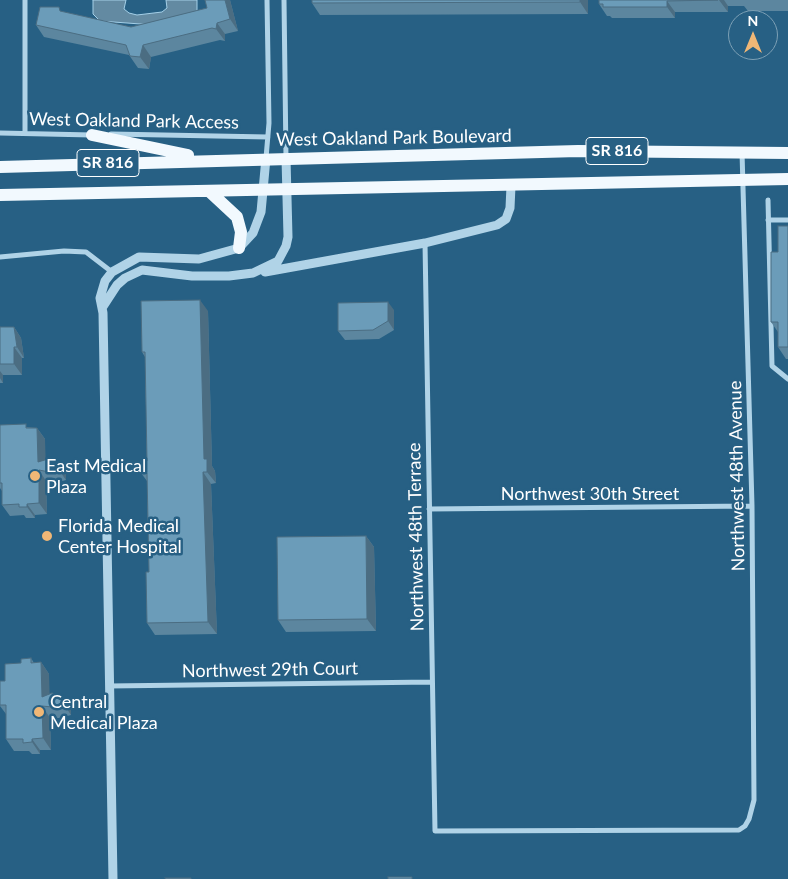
<!DOCTYPE html>
<style>
body{margin:0}
#map{position:relative;width:788px;height:879px;overflow:hidden;background:#276084;font-family:Lato,sans-serif}
canvas{display:block}
.north{position:absolute;left:728px;top:10px;width:50px;height:50px;box-sizing:border-box;background:#276084;border:1px solid #7da0b5;border-radius:50%;rotate:0deg;font-size:14px;font-weight:700;line-height:20px;text-align:center;color:#fff}
.north::after{content:'';display:block;margin:auto;width:18px;height:22px;background:#f0b776;clip-path:polygon(50% 0,100% 100%,50% 72%,0 100%)}
</style>
<div id="map">
<canvas width="788" height="879"></canvas>
<div class="north">N</div>
</div>
<script>
const ctx = document.querySelector('canvas').getContext('2d');
ctx.lineJoin = 'round';
function fillPath(path, color) {
  ctx.fillStyle = color;
  ctx.fill(path, 'evenodd');
}
function toPath(rows) {
  const path = new Path2D();
  for (const r of rows) {
    path.moveTo(r[0], r[1]);
    for (let i = 2; i < r.length; i += 2) path.lineTo(r[i], r[i + 1]);
  }
  return path;
}
function strokePath(path, color, width, dash) {
  ctx.strokeStyle = color;
  ctx.lineWidth = width;
  ctx.lineCap = dash ? 'butt' : 'round';
  ctx.setLineDash(dash || []);
  ctx.stroke(path);
}
function drawText(font, color, halo, rows, align = 'center') {
  ctx.font = font + ' Lato,sans-serif';
  ctx.lineWidth = 5;
  ctx.setLineDash([]);
  ctx.textBaseline = 'middle';
  ctx.strokeStyle = halo;
  ctx.fillStyle = color;
  for (const [text, x, y, turn = 0] of rows) {
    ctx.save();
    ctx.translate(x, y);
    ctx.rotate((+turn || 0) * Math.PI / 180);
    ctx.textAlign = isNaN(turn) ? turn : align;
    if (halo) ctx.strokeText(text, 0, 0);
    ctx.fillText(text, 0, 0);
    ctx.restore();
  }
}
const water = toPath([
 [93,0,126,0,124,9,129,13,137,15,162,12,167,8,166,0,197,0,197,12,154,25,100,21,93,14,93,0]
]);
fillPath(water, '#638aa2');
strokePath(water, '#a5d0e8', 1);
strokePath(toPath([
 [284,0,286,158],
 [0,133,92,135],
 [25,133,25,0],
 [111,134,268,137],
 [266,158,269,123,267,0],
 [768,200,772,366,788,379],
 [768,220,788,220],
 [425,243,435,831,739,830,745,826,749,819,754,800,752,506,742,152],
 [0,257,64,251,86,252,112,272],
 [429,509,752,506],
 [109,686,432,682]
]), '#b0d3e7', 5);
strokePath(toPath([
 [265,272,425,243,497,225,506,219,510,208,511,186],
 [102,308,117,285,125,278,142,270,192,276,229,276,253,273,278,261,286,246,288,237,286,158],
 [113,879,103,313,100,298,105,281,112,272,139,257,199,259,239,248,253,233,261,212,266,158]
]), '#b0d3e7', 9);
strokePath(toPath([
 [92,135,188,155],
 [0,167,578,151,788,153],
 [209,191,237,217,241,232,239,248],
 [0,195,788,179]
]), '#f2f9fe', 12);
fillPath(toPath([
 [205,0,230,0,238,31,225,34,225,41,220,40,151,57,149,69,138,68,129,55,44,37,36,25,63,12,131,27,207,8],
 [312,0,588,0,588,14,320,15,312,3],
 [599,0,788,0,788,11,748,11,744,6,728,6,728,12,675,12,675,18,612,18,610,16,607,16,599,4],
 [788,226,788,359,786,359,778,347,778,332,771,322,778,252],
 [394,310,394,330,379,339,345,340,338,331],
 [208,311,212,466,215,471,216,483,211,484,217,634,155,635,147,623,149,572,147,481,141,473,147,461,145,357,142,352],
 [0,327,14,327,21,338,24,358,22,358,22,375,3,375,3,383,0,383],
 [0,425,37,428,45,439,45,460,58,462,66,473,66,480,56,483,46,481,47,514,35,515,35,518,26,518,24,515,10,516,2,505,2,491,0,488],
 [366,536,374,547,376,631,286,632,278,620],
 [31,658,34,663,41,662,49,674,49,694,63,697,71,708,71,715,60,718,50,718,51,750,40,750,40,754,32,754,29,751,14,751,6,739,6,714,0,706,5,681,21,663]
]), '#5c869f');
fillPath(toPath([
 [225,0,230,0,238,31,230,19],
 [580,0,588,0,588,14,580,2],
 [719,0,724,0,728,6,728,12],
 [667,1,675,12,675,18,667,7],
 [217,23,225,34,225,41,216,29],
 [143,45,151,57,149,69,140,57],
 [200,300,208,311,212,466,215,471,216,483,207,472,204,459],
 [388,302,394,310,394,330,388,321],
 [14,327,21,338,24,358,17,347],
 [14,347,22,358,22,375,14,364],
 [0,371,3,375,3,383,0,378],
 [37,428,45,439,46,472,38,462],
 [58,462,66,473,66,480,58,469],
 [39,470,46,481,47,514,39,503],
 [203,472,211,484,217,634,208,622],
 [27,504,35,515,35,518,27,507],
 [366,536,374,547,376,631,367,619],
 [41,662,49,674,50,707,42,697],
 [63,697,71,708,71,715,63,703],
 [42,706,50,718,51,750,43,738],
 [32,739,40,750,40,754,32,742]
]), '#4b6d82');
const building = toPath([
 [205,0,225,0,230,19,217,23,216,29,212,28,143,45,140,57,130,56,126,45,36,25,40,7,59,7,60,11,131,27,207,8,205,0],
 [312,0,580,0,580,2,312,3,312,0],
 [599,0,718,0,667,1,667,7,603,7,603,4,599,4,599,0],
 [778,226,788,226,788,347,778,347,778,322,771,322,771,252,778,252,778,226],
 [200,300,204,459,207,459,207,472,203,472,208,622,147,623,146,572,149,572,147,473,141,473,141,461,147,461,145,352,142,352,141,301,200,300],
 [388,302,388,321,373,330,338,331,338,303,388,302],
 [0,327,14,327,17,347,14,347,14,364,0,364,0,327],
 [26,424,26,428,37,428,38,462,48,459,58,462,58,469,49,472,39,470,39,503,27,504,27,507,19,507,19,504,2,505,2,483,0,483,0,425,26,424],
 [366,536,367,619,278,620,277,537,366,536],
 [31,658,31,663,41,662,42,697,52,693,63,697,63,703,52,707,42,706,43,738,32,739,32,742,23,743,23,739,6,739,6,705,0,705,0,681,5,681,5,664,21,663,21,659,31,658],
 [388,877,412,877,412,879,388,879,388,877],
 [165,878,191,878,191,879,166,879,165,878]
]);
fillPath(building, '#6b9cb9');
strokePath(building, '#4b6d82', 1);
for (const [x, y, r, color] of [
 [35,476,6,"#f0b776"],
 [47,536,6,"#f0b776"],
 [39,712,6,"#f0b776"]
]) {
  const dot = new Path2D();
  dot.arc(x, y, r, 0, 2 * Math.PI);
  ctx.fillStyle = color;
  ctx.fill(dot);
  strokePath(dot, '#276084', 2);
}
for (const [x, y, w] of [
 [617,151,62],
 [108,163,62]
]) {
  const box = new Path2D();
  box.roundRect(x - w / 2, y - 13.5, w, 27, 4);
  ctx.fillStyle = '#276084';
  ctx.fill(box);
  strokePath(box, '#fff', 1);
}
drawText('bold 16px', '#fff', null, [
 ["SR 816",617,151],
 ["SR 816",108,163]
]);
drawText('18px', '#fff', '#276084', [
 ["West Oakland Park Access",134,121,1],
 ["West Oakland Park Boulevard",394,138,-1],
 ["Northwest 48th Avenue",737,476,-91],
 ["Northwest 30th Street",590,494],
 ["Northwest 48th Terrace",416,537,-91],
 ["Northwest 29th Court",270,670,-1]
]);
drawText('18px', '#fff', '#276084', [
 ["East Medical",46,466],
 ["Plaza",46,487],
 ["Florida Medical",58,526],
 ["Center Hospital",58,547],
 ["Central",50,702],
 ["Medical Plaza",50,723]
], 'left');
</script>
